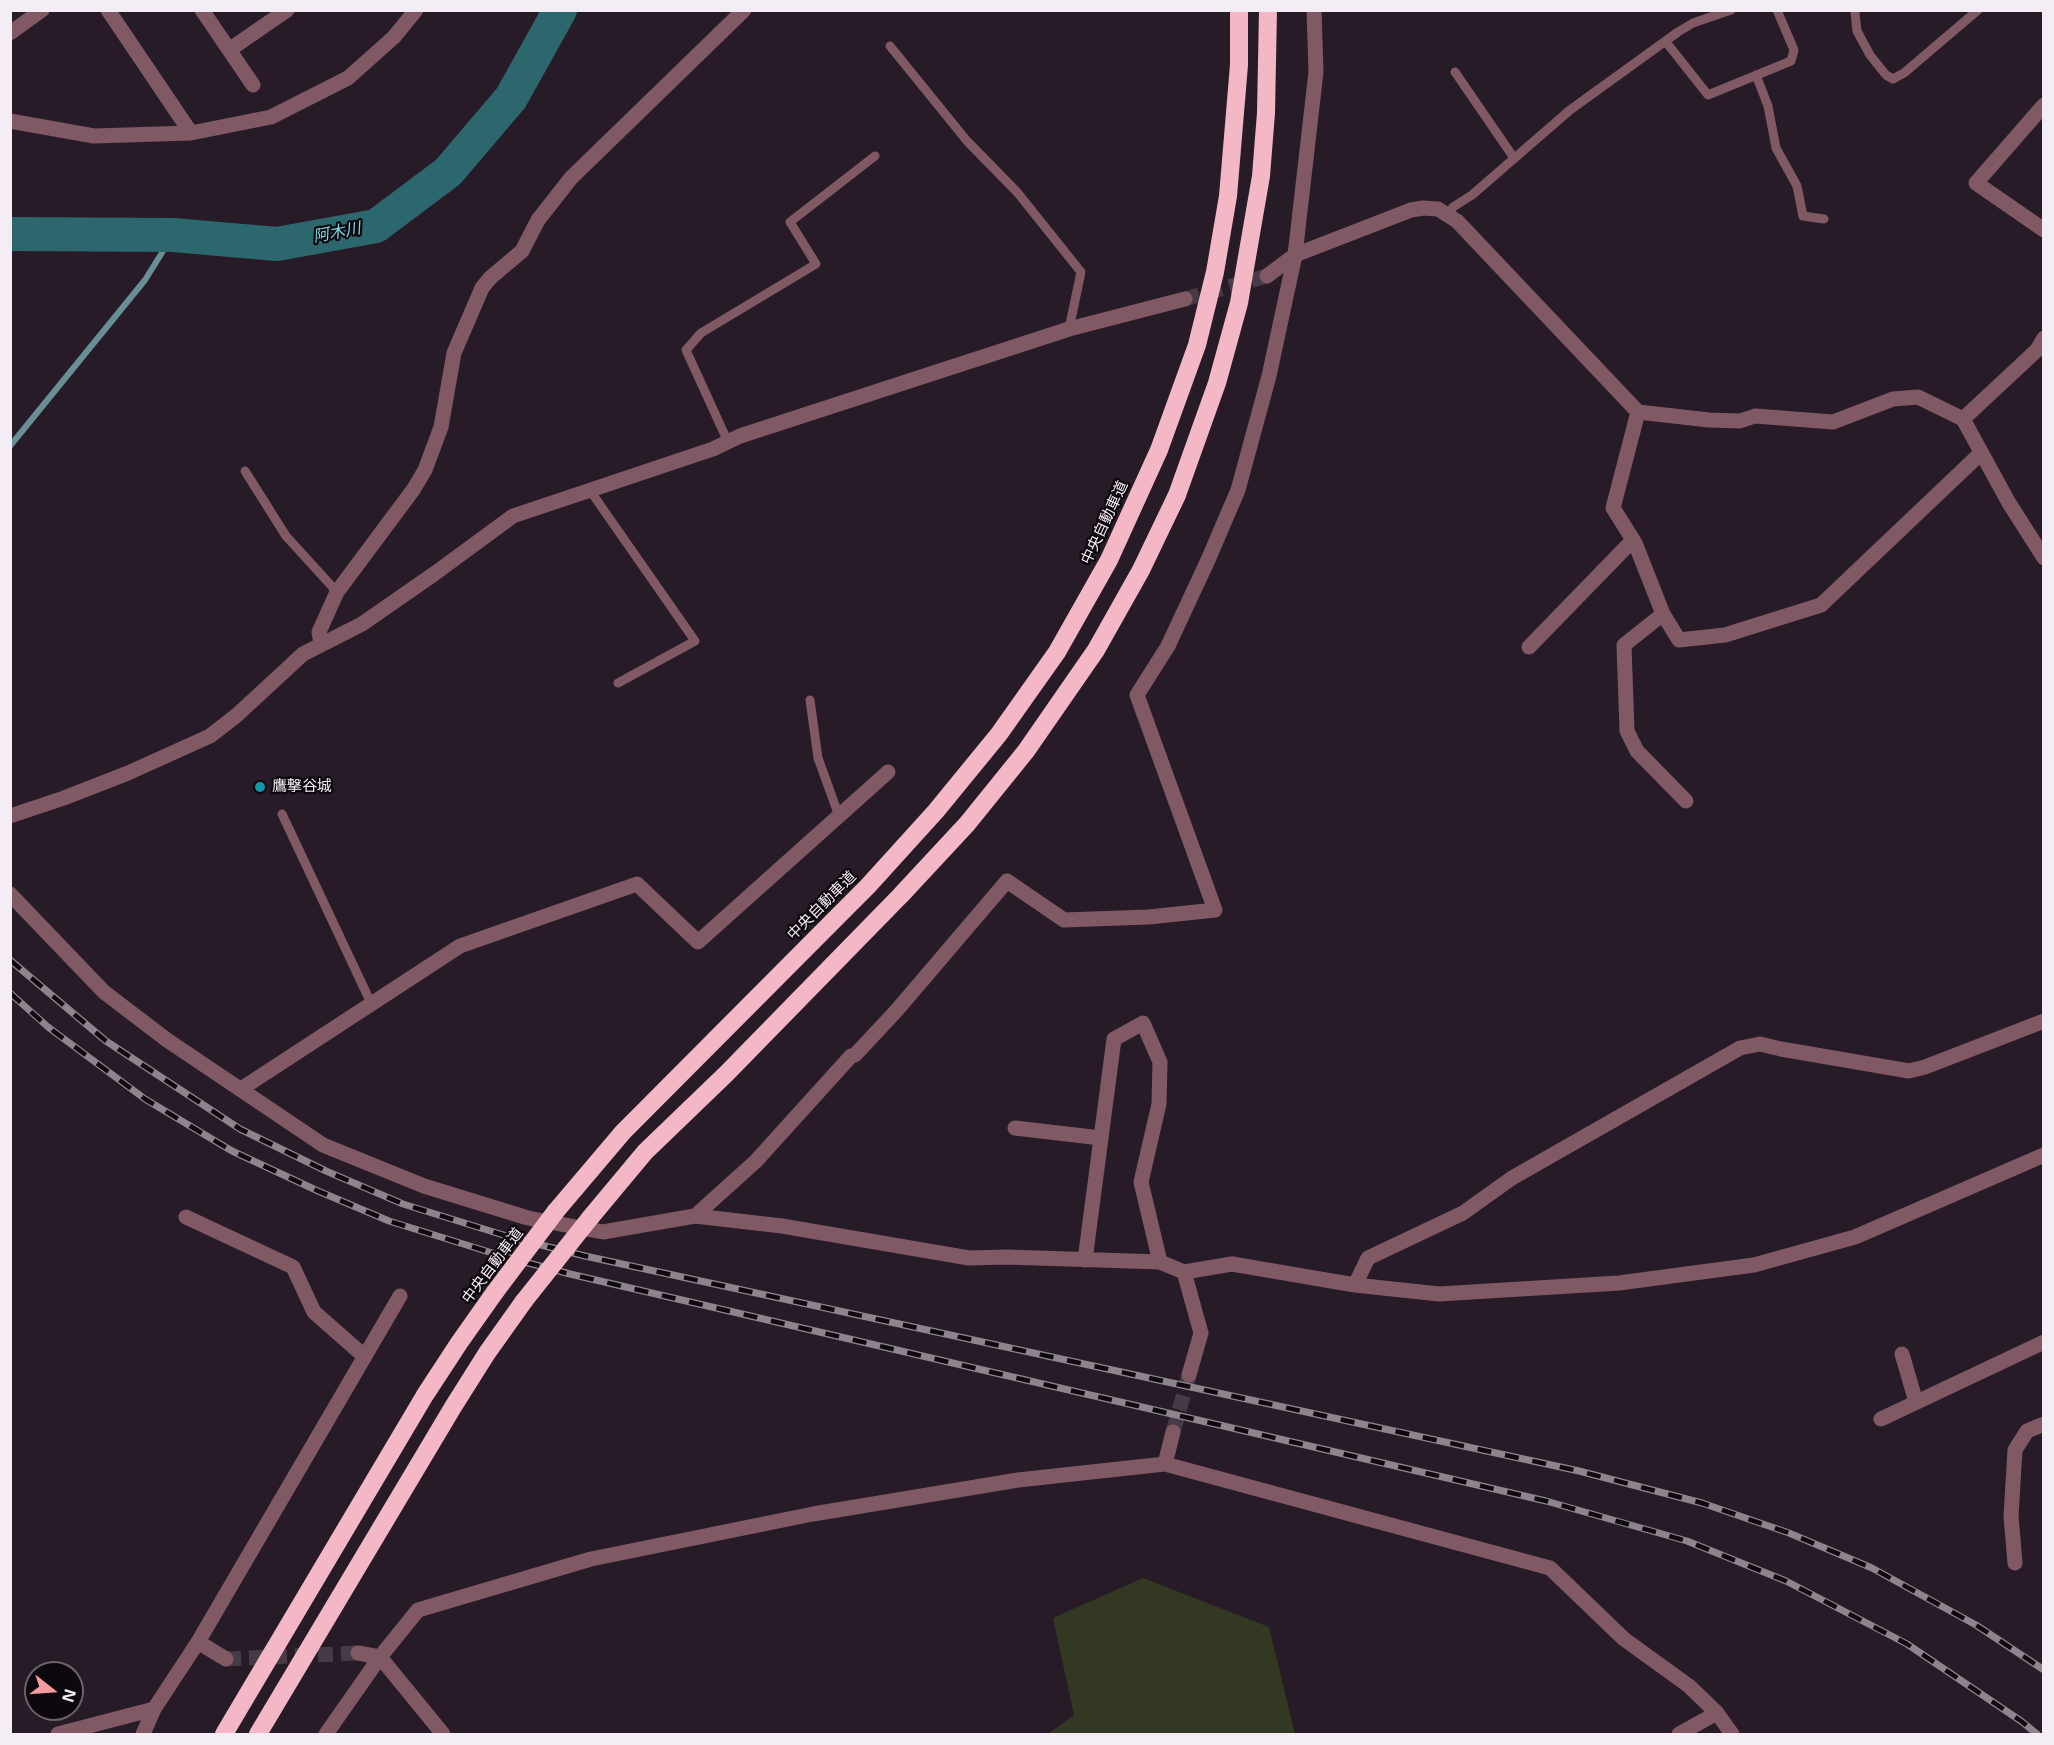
<!DOCTYPE html>
<meta charset="utf-8">
<style>
body{margin:0}
#map{position:relative;width:2054px;height:1745px;overflow:hidden;background:#271b27;font-family:"Open Sans",sans-serif}
canvas{display:block}
.frame{position:absolute;inset:0;border:12px solid #f5edf5;pointer-events:none}
.north{position:absolute;left:24px;top:1661px;width:60px;height:60px;box-sizing:border-box;background:#0d080d;border:2px solid #6a646a;border-radius:50%;rotate:107deg;font-size:16px;font-weight:700;line-height:24px;text-align:center;color:#f5edf5}
.north::after{content:'';display:block;margin:auto;width:21px;height:27px;background:#f49aa1;clip-path:polygon(50% 0,100% 100%,50% 72%,0 100%)}
</style>
<div id="map">
<canvas width="2054" height="1745"></canvas>
<div class="frame"></div>
<div class="north">N</div>
</div>
<script>
const ctx = document.querySelector('canvas').getContext('2d');
ctx.lineJoin = 'round';
function fillPath(path, color) {
  ctx.fillStyle = color;
  ctx.fill(path, 'evenodd');
}
function toPath(rows) {
  const path = new Path2D();
  for (const r of rows) {
    path.moveTo(r[0], r[1]);
    for (let i = 2; i < r.length; i += 2) path.lineTo(r[i], r[i + 1]);
  }
  return path;
}
function strokePath(path, color, width, dash) {
  ctx.strokeStyle = color;
  ctx.lineWidth = width;
  ctx.lineCap = dash ? 'butt' : 'round';
  ctx.setLineDash(dash || []);
  ctx.stroke(path);
}
function drawText(font, color, halo, rows, align = 'center') {
  ctx.font = font + ' "Open Sans","Noto Sans JP",sans-serif';
  ctx.lineWidth = 4.5;
  ctx.setLineDash([]);
  ctx.textBaseline = 'middle';
  ctx.strokeStyle = halo;
  ctx.fillStyle = color;
  for (const [text, x, y, turn = 0] of rows) {
    ctx.save();
    ctx.translate(x, y);
    ctx.rotate((+turn || 0) * Math.PI / 180);
    ctx.textAlign = isNaN(turn) ? turn : align;
    if (halo) ctx.strokeText(text, 0, 0);
    ctx.fillText(text, 0, 0);
    ctx.restore();
  }
}
fillPath(toPath([
 [1143,1578,1269,1627,1295,1734,1048,1734,1074,1715,1053,1618]
]), '#323821');
strokePath(toPath([
 [10,446,145,280,173,235]
]), '#698f96', 6);
strokePath(toPath([
 [10,234,173,235,277,244,376,226,448,172,511,98,560,10]
]), '#2d676e', 34);
strokePath(toPath([
 [1185,299,1267,276],
 [1173,1432,1189,1375],
 [226,1659,358,1653]
]), '#463a46', 15, [15, 8]);
strokePath(toPath([
 [1856,10,1855,13,1857,31,1870,55,1886,75,1893,79,1904,73,1978,10],
 [1666,42,1708,95,1791,61,1794,50,1777,10],
 [890,46,967,141,1017,192,1081,272,1069,329],
 [1455,72,1514,158],
 [1756,75,1768,106,1776,148,1797,186,1803,216,1824,219],
 [1448,216,1453,207,1472,195,1570,110,1678,32,1693,23,1731,10],
 [728,442,686,350,701,333,816,264,790,222,875,156],
 [245,471,286,536,337,592],
 [589,489,695,641,618,683],
 [810,700,818,758,839,816],
 [282,814,371,1003]
]), '#815964', 9);
strokePath(toPath([
 [108,10,191,133],
 [202,10,253,85],
 [10,33,42,10],
 [229,50,287,10],
 [2044,105,1976,183,2044,230],
 [10,121,94,136,191,133,271,117,348,78,394,37,416,10],
 [1267,276,1295,255,1411,210,1423,208,1438,209,1457,221,1638,412,1613,508,1635,543,1663,614,1679,640,1725,635,1821,605,1981,453],
 [1638,412,1709,420,1740,421,1755,416,1833,422,1893,399,1918,397,1963,419,2009,503,2044,558],
 [1963,419,2037,350,2044,338],
 [1663,614,1624,645,1627,731,1637,751,1686,801],
 [321,644,319,632,337,592,413,490,425,470,441,427,454,353,482,288,490,278,522,251,538,220,571,178,744,10],
 [1529,647,1633,540],
 [10,816,64,798,128,773,210,736,237,715,303,654,362,624,434,574,513,516,713,449,740,436,1069,329,1185,299],
 [10,894,104,992,167,1040,323,1145,424,1186,528,1218,603,1232,695,1216,782,1226,969,1258,1007,1257,1160,1262,1184,1272,1232,1264,1355,1285,1439,1294,1619,1283,1754,1265,1855,1237,2044,1155],
 [241,1089,460,946,637,884,698,942,888,772],
 [1015,1128,1101,1138],
 [695,1216,756,1161,851,1056,855,1055,897,1010,1007,881,1064,920,1149,917,1215,910,1137,695,1168,646,1208,560,1238,490,1269,376,1295,255,1316,72,1314,10],
 [186,1217,293,1267,314,1312,364,1356],
 [1085,1260,1114,1039,1143,1023,1160,1062,1159,1104,1141,1182,1160,1262],
 [1184,1272,1201,1333,1189,1375],
 [1355,1285,1368,1258,1463,1213,1512,1178,1740,1048,1760,1044,1781,1049,1909,1071,1925,1067,2044,1021],
 [1902,1354,1916,1402],
 [1881,1419,2044,1342],
 [1165,1464,1173,1432],
 [2015,1563,2011,1516,2015,1450,2027,1431,2044,1424],
 [198,1642,226,1659],
 [358,1653,380,1657,443,1734],
 [58,1734,154,1709],
 [143,1734,154,1709,198,1642,400,1296],
 [326,1734,380,1657,418,1610,591,1559,813,1514,1018,1480,1165,1464,1550,1568,1624,1639,1689,1686,1717,1713,1732,1734],
 [1679,1734,1717,1713]
]), '#815964', 15);
strokePath(toPath([
 [556,1211,623,1132,868,886,936,811,999,734,1057,652,1109,560,1159,450,1197,345,1215,272,1228,196,1239,65,1239,10],
 [590,1218,645,1152,726,1074,901,895,967,824,1026,751,1096,650,1141,570,1177,495,1217,383,1239,303,1261,176,1266,113,1268,10],
 [224,1734,425,1395,459,1343,495,1292],
 [258,1734,453,1407,487,1353,524,1301]
]), '#f3b7c6', 18);
const rail = toPath([
 [10,960,106,1041,240,1129,326,1171,403,1204,513,1238,585,1256,1579,1471,1702,1503,1789,1533,1872,1568,1976,1625,2044,1670],
 [10,993,48,1027,145,1099,232,1151,318,1191,389,1221,502,1256,570,1274,1546,1501,1687,1541,1786,1581,1907,1644,2021,1721,2037,1734]
]);
strokePath(rail, '#8e848e', 7);
strokePath(rail, '#0d080d', 4.5, [14]);
strokePath(toPath([
 [495,1292,556,1211],
 [524,1301,590,1218]
]), '#f3b7c6', 18);
for (const [x, y, r, color] of [
 [260,787,6,"#0f9aa8"]
]) {
  const dot = new Path2D();
  dot.arc(x, y, r, 0, 2 * Math.PI);
  ctx.fillStyle = color;
  ctx.fill(dot);
  strokePath(dot, '#0d080d', 2);
}
drawText('15px', '#f5edf5', '#0d080d', [
 ["中央自動車道",1105,523,-65],
 ["中央自動車道",822,906,-45],
 ["中央自動車道",493,1266,-53]
]);
drawText('15px', '#f5edf5', '#0d080d', [
 ["鷹撃谷城",272,787]
], 'left');
drawText('italic 16px', '#7ddce8', '#0d080d', [
 ["阿木川",337,233,-11]
]);
</script>
